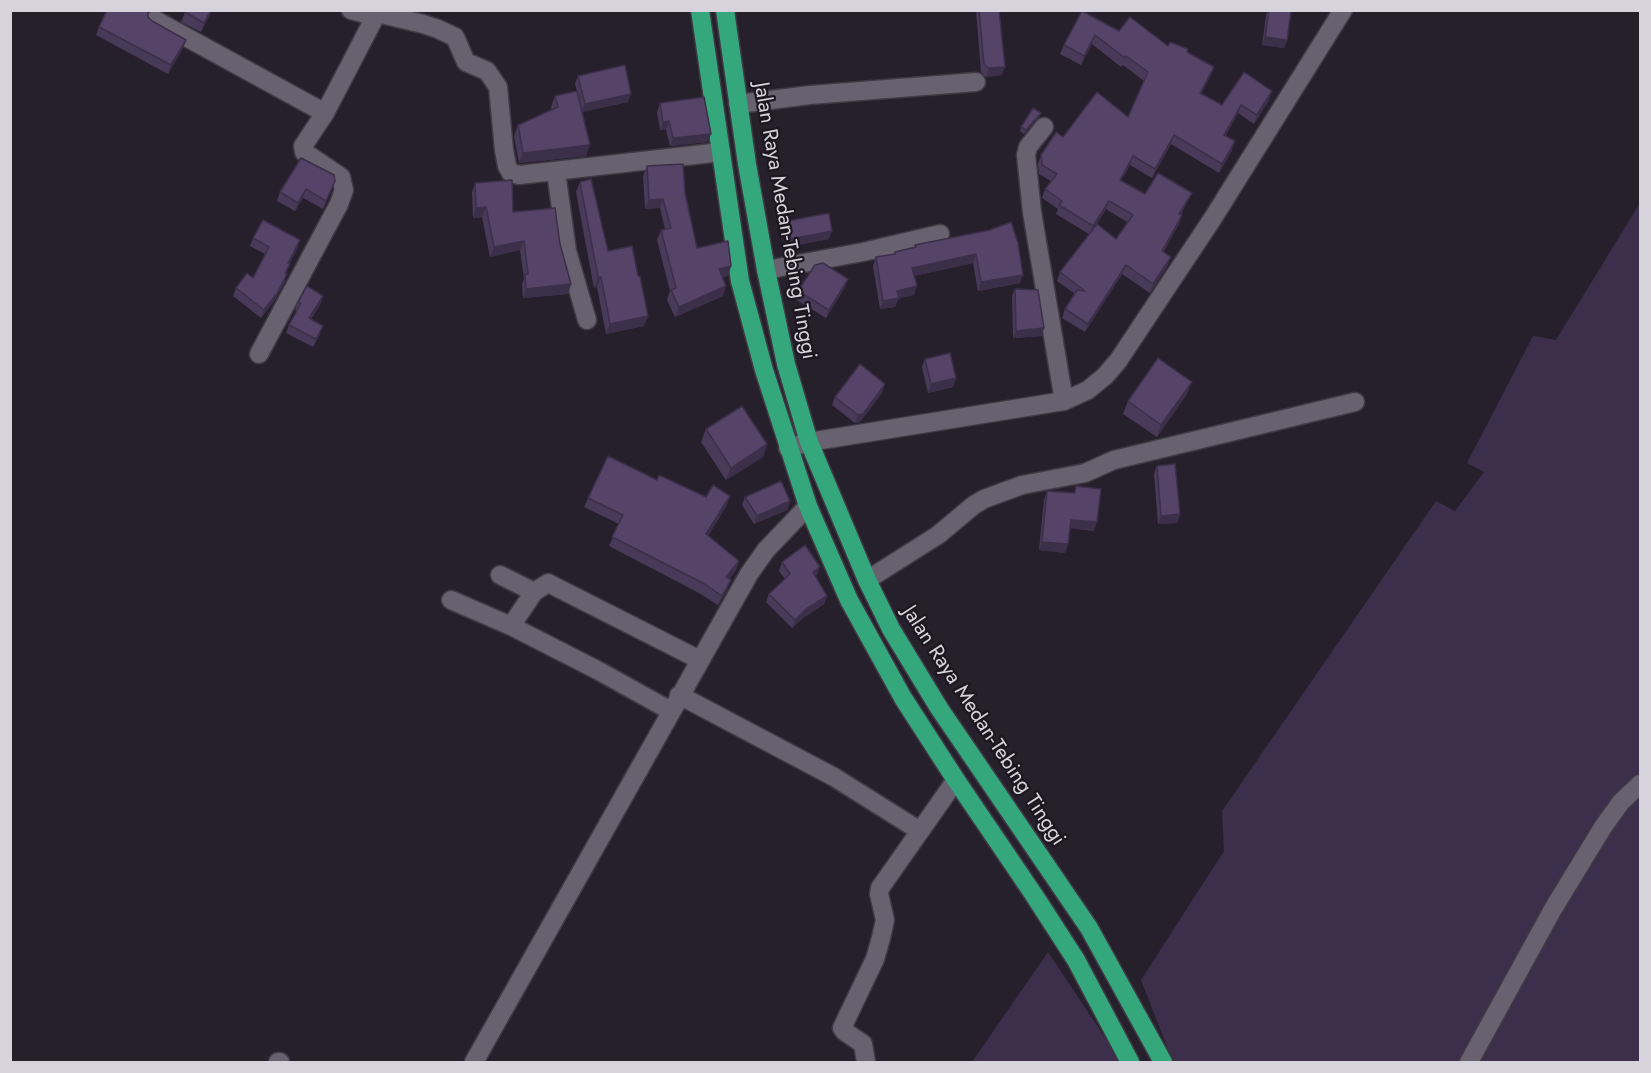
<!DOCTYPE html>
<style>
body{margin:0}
#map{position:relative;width:1651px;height:1073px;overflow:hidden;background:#26202c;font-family:Jost,sans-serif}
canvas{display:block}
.frame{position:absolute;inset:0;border:12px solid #d7d3dc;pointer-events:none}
</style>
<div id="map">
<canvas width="1651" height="1073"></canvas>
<div class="frame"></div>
</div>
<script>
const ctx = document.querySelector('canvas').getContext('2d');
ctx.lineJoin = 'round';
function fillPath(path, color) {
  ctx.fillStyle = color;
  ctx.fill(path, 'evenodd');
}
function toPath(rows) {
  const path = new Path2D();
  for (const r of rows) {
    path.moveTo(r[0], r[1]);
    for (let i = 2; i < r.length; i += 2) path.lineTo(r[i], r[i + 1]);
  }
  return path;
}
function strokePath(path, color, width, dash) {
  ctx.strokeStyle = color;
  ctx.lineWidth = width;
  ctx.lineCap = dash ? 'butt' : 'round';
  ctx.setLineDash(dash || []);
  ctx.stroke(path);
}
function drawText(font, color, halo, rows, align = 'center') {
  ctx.font = font + ' Jost,sans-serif';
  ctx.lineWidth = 4.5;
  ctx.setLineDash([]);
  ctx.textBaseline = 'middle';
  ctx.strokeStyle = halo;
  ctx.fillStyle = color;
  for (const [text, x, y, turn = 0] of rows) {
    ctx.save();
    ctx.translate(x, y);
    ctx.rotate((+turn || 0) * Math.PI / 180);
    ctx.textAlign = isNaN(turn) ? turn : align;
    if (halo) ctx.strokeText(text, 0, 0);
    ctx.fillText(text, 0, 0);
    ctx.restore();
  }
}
fillPath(toPath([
 [1640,203,1640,1062,1173,1062,1141,980,1224,851,1222,811,1436,501,1455,511,1484,472,1467,463,1533,336,1556,340],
 [1048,952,1108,1042,1118,1062,972,1062]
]), '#3d2e4c');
const minor = toPath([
 [351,10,366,14,377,13,423,24,438,29,455,37,466,62,487,71,498,87,504,150,507,166,511,173,519,175,721,152],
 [155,20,325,113],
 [738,104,810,95,976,82],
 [1044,127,1028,147,1026,155,1032,212,1064,401],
 [556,172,567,251,587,320],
 [766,270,863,252,940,234],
 [259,354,339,204,344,190,341,177,304,152,303,146,325,113,377,13],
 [788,448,809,442,1064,401,1088,390,1105,376,1118,361,1213,218,1343,10],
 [500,575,534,592],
 [867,580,938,535,974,505,984,499,1022,485,1085,473,1114,460,1355,402],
 [451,600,511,626,599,671,671,711],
 [511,626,534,592,548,583,700,660],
 [679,695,834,777,920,831],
 [278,1062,280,1062],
 [474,1062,749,574,766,550,808,506],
 [866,1062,863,1044,844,1031,842,1028,875,959,881,938,885,920,879,894,880,888,956,780],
 [1469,1062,1553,909,1603,827,1621,802,1640,784]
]);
const highway = toPath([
 [700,10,740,281,764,370,808,506,849,600,903,698,956,780,1034,895,1076,960,1130,1062],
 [725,10,747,164,766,270,786,364,809,442,867,580,891,629,939,708,1089,928,1163,1062]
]);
strokePath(minor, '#3f3a44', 21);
strokePath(highway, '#3f3a44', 21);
strokePath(minor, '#68616f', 18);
strokePath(highway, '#35a77d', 18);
fillPath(toPath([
 [186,10,212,10,201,32,181,22],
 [976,10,999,10,1002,75,986,77,981,72],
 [1268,10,1291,11,1287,40,1284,48,1262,45,1266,16],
 [1082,11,1119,31,1187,52,1214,67,1211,75,1201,94,1222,105,1269,100,1254,124,1238,113,1226,135,1232,150,1219,173,1171,144,1152,178,1130,165,1121,180,1145,194,1192,193,1188,201,1181,214,1179,224,1164,251,1168,265,1150,293,1122,274,1085,332,1062,318,1065,309,1075,294,1057,281,1060,272,1089,234,1056,214,1058,209,1042,198,1045,189,1051,181,1039,174,1038,164,1041,155,1063,137,1128,117,1144,81,1123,65,1121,67,1092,44,1081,65,1060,54,1064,45],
 [1106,209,1127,222,1116,239,1096,225],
 [148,17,183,48,168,74,96,35,99,27],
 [578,76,628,102,582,112,586,156,519,163,514,136,518,125,552,110,551,107,555,96,577,91,575,84],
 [660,103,708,142,670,146,666,130,660,130,657,112],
 [1041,113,1039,117,1024,134,1020,131,1021,127],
 [301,158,332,189,323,209,303,198,295,211,277,201,280,192],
 [647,166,685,193,697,248,731,266,728,276,722,277,723,296,675,317,667,300,670,291,657,240,661,230,665,229,660,208,645,209,643,176],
 [580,182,608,251,638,276,644,326,606,334,597,287,594,288,576,192],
 [475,183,513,212,560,244,571,284,568,294,523,298,522,284,524,279,520,250,490,257,482,217,473,218,472,192],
 [788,221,829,239,788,247,785,229],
 [990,230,1020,283,978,291,973,263,914,276,914,295,898,298,895,307,880,309,873,266,876,257,894,254,895,252,914,247,915,245],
 [253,238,300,240,297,249,289,264,286,274,287,274,284,283,274,301,261,318,233,296,236,288,253,278,265,254,250,246],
 [845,287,826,318,795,299,798,291],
 [1015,289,1042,336,1013,338,1012,296],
 [323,296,320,305,311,319,320,334,313,347,286,333,289,325,297,311,295,310,298,302],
 [925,359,956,378,953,387,928,393,922,367],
 [882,393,860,422,855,423,832,405,835,397],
 [1187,394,1157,437,1123,414,1128,401],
 [706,429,767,444,763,457,726,480,701,442],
 [1157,466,1180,514,1177,523,1158,524,1154,474],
 [657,480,727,505,708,536,739,561,736,570,729,579,727,590,718,605,699,593,609,546,619,524,584,507,588,498],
 [1076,486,1094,531,1070,528,1068,544,1065,553,1039,550,1044,500,1047,491,1074,493],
 [745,497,790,501,787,510,754,524,742,505],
 [782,562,817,575,815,576,827,596,824,604,803,618,792,628,766,602,769,594,785,579,779,571]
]), '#4a3a59');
fillPath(toPath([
 [211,10,212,10,201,32,204,23],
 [1095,35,1092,44,1081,65,1084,56],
 [1265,37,1287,40,1284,48,1262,45],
 [186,40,183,48,168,74,171,65],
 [1005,67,1002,75,986,77,989,68],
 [1214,67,1211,75,1197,102,1200,93],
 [1272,91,1269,100,1254,124,1257,115],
 [631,94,628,102,581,112,585,104],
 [1241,105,1238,113,1221,143,1224,135],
 [1041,113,1039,117,1024,134,1026,130],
 [669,121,666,130,660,130,663,122],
 [711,134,708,142,670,146,673,138],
 [1174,135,1171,144,1152,178,1155,169],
 [1235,141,1232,150,1219,173,1222,164],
 [590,145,586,156,519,163,523,153],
 [1133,156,1130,165,1117,188,1120,180],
 [306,189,303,198,295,211,298,203],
 [1192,193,1188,201,1176,222,1179,214],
 [663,199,660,208,645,209,649,200],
 [1109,201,1106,209,1090,235,1093,226],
 [486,207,482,217,473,218,476,208],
 [1182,215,1179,224,1159,259,1162,251],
 [832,231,829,239,788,247,791,239],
 [300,240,297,249,285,272,288,263],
 [524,241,520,250,490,257,494,247],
 [976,254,973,263,909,277,912,268],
 [1171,257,1168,265,1150,293,1153,284],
 [1126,265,1122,274,1085,332,1088,324],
 [731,266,728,276,715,279,719,269],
 [287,274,284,283,274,301,261,318,264,310],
 [1023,275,1020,283,978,291,981,282],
 [598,277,601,277,597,287,594,288],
 [848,279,845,287,826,318,829,310],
 [571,284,568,294,523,298,526,289],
 [726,286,723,296,675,317,679,307],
 [917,286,914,295,897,299,899,298,895,307,880,309,883,301,897,291],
 [323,296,320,305,306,327,309,318],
 [648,316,644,326,606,334,610,324],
 [323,326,320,334,313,347,316,339],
 [1044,328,1042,336,1013,338,1016,331],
 [956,378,953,387,928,393,931,384],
 [1192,382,1187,394,1157,437,1161,425],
 [885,384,882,393,860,422,855,423,858,415],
 [767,444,763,457,726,480,731,468],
 [730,496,727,505,703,544,706,534],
 [790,501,787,510,754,524,757,516],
 [1180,514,1177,523,1158,524,1161,516],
 [1071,520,1097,522,1094,531,1068,528],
 [1042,542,1068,544,1065,553,1039,550],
 [739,561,736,570,723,587,726,577],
 [820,567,817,575,810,580,813,572],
 [731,580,727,590,718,605,722,596],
 [827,596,824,604,803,618,792,628,795,620,806,609]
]), '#3c2f49');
const building = toPath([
 [107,10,148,10,148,17,152,21,186,40,171,65,99,27,107,10],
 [186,10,211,10,204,23,185,12,186,10],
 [979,10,999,10,1005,67,989,68,984,64,979,10],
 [1269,10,1291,11,1287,40,1265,37,1269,10],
 [1082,11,1119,31,1130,17,1168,46,1170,42,1188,49,1187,52,1214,67,1200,93,1222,105,1244,72,1272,91,1257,115,1241,105,1224,135,1235,141,1222,164,1174,135,1155,169,1133,156,1120,180,1145,194,1158,173,1192,193,1179,214,1182,215,1162,251,1171,257,1153,284,1126,265,1088,324,1065,309,1077,290,1085,291,1060,272,1097,224,1116,239,1133,215,1109,201,1093,226,1059,205,1062,201,1045,189,1057,174,1042,165,1041,155,1056,132,1063,137,1097,92,1128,117,1148,72,1126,56,1125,58,1095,35,1084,56,1064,45,1082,11],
 [625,65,631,94,585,104,578,76,625,65],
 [577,91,590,145,523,153,518,125,558,107,555,96,577,91],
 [704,97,711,134,673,138,669,121,663,122,660,103,704,97],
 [1033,108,1041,113,1026,130,1021,127,1033,108],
 [301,158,334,175,335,181,326,201,306,189,298,203,280,192,301,158],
 [683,164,685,193,697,248,728,241,731,266,719,269,726,286,679,307,671,290,676,288,661,230,671,228,663,199,649,200,647,166,683,164],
 [591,179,608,251,632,246,638,276,640,276,648,316,610,324,601,277,598,277,580,182,591,179],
 [512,180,513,212,555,208,560,244,571,284,526,289,525,274,528,274,524,241,494,247,486,207,476,208,475,183,512,180],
 [829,213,832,231,791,239,788,221,829,213],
 [263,220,300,240,288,263,290,264,285,273,287,274,277,293,264,310,236,288,247,273,253,278,269,247,253,238,263,220],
 [1011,222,1018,243,1023,275,981,282,976,254,912,268,917,286,897,291,899,298,883,301,876,257,895,254,895,252,916,247,915,245,990,230,1011,222],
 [823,263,848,279,829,310,798,291,815,265,823,263],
 [307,286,323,296,309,318,323,326,316,339,289,325,301,303,298,302,307,286],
 [1015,289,1038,290,1044,328,1016,331,1015,289],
 [950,353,956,378,931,384,925,359,950,353],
 [1158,358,1192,382,1161,425,1128,401,1158,358],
 [860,364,885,384,863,414,858,415,835,397,860,364],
 [742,406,767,444,731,468,706,429,742,406],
 [608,456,657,480,659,475,706,497,713,485,730,496,706,534,739,561,726,577,731,580,722,596,703,583,612,537,623,515,588,498,608,456],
 [1175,464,1180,514,1161,516,1157,466,1175,464],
 [781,481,790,501,757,516,745,497,781,481],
 [1076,486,1101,489,1097,522,1071,520,1068,544,1042,542,1047,491,1075,493,1076,486],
 [805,545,820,567,813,572,827,596,806,609,795,620,769,594,790,574,782,562,805,545]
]);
fillPath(building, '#564368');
strokePath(building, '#3c2f49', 1.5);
drawText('21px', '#d7d3dc', '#1d1722', [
 ["Jalan Raya Medan-Tebing Tinggi",784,221,80],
 ["Jalan Raya Medan-Tebing Tinggi",983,726,57]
]);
</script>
